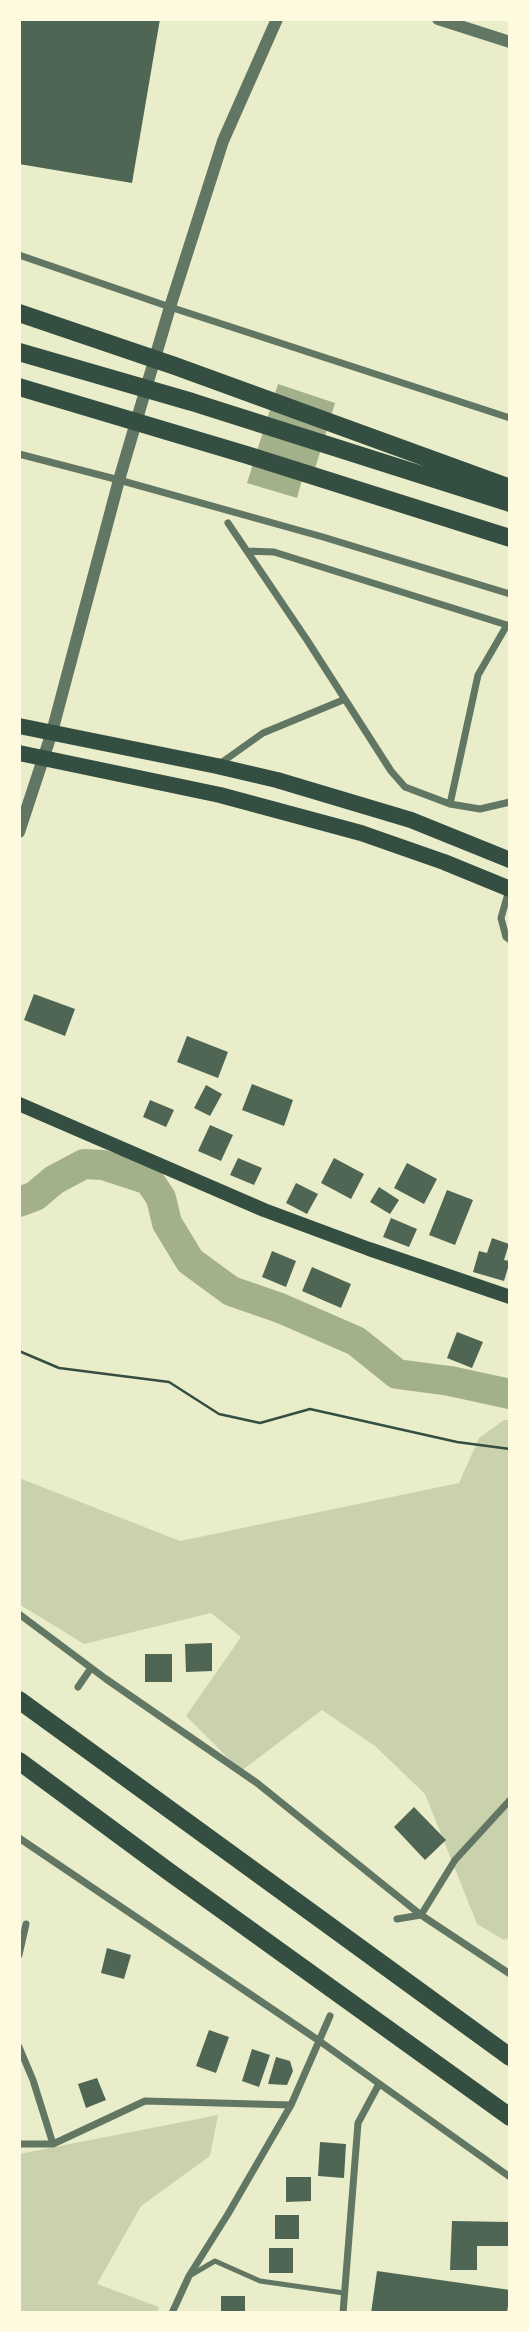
<!DOCTYPE html>
<style>
body{margin:0}
#map{position:relative;width:529px;height:2332px;overflow:hidden;background:#e9edc9;font-family:"Playfair Display",serif}
canvas{display:block}
.frame{position:absolute;inset:0;border:21px solid #fefae0;pointer-events:none}
</style>
<div id="map">
<canvas width="529" height="2332"></canvas>
<div class="frame"></div>
</div>
<script>
const ctx = document.querySelector('canvas').getContext('2d');
ctx.lineJoin = 'round';
function fillPath(path, color) {
  ctx.fillStyle = color;
  ctx.fill(path, 'evenodd');
}
function toPath(rows) {
  const path = new Path2D();
  for (const r of rows) {
    path.moveTo(r[0], r[1]);
    for (let i = 2; i < r.length; i += 2) path.lineTo(r[i], r[i + 1]);
  }
  return path;
}
function strokePath(path, color, width, dash) {
  ctx.strokeStyle = color;
  ctx.lineWidth = width;
  ctx.lineCap = dash ? 'butt' : 'round';
  ctx.setLineDash(dash || []);
  ctx.stroke(path);
}
fillPath(toPath([
 [504,1420,510,1420,510,1937,504,1940,477,1924,425,1794,375,1746,322,1710,241,1771,186,1716,241,1637,211,1613,84,1644,19,1604,19,1478,180,1541,459,1483,479,1438],
 [218,2115,210,2156,141,2206,97,2284,159,2307,158,2313,19,2313,19,2154]
]), '#cad2ad');
fillPath(toPath([
 [278,384,335,403,311,482,302,480,297,498,247,483]
]), '#a3b18a');
strokePath(toPath([
 [19,1202,35,1196,54,1180,84,1164,103,1165,149,1180,161,1198,167,1223,190,1261,231,1291,280,1308,356,1341,397,1374,450,1381,510,1394]
]), '#a3b18a', 30);
fillPath(toPath([
 [19,19,160,19,132,183,19,164],
 [34,994,75,1009,65,1036,24,1020],
 [187,1036,228,1052,218,1078,177,1062],
 [252,1084,293,1100,284,1126,242,1110],
 [206,1085,222,1094,210,1116,194,1108],
 [150,1100,174,1110,166,1127,143,1117],
 [210,1125,233,1135,221,1161,198,1151],
 [238,1158,262,1168,254,1185,230,1175],
 [334,1158,364,1174,351,1199,321,1183],
 [407,1163,437,1179,424,1204,394,1188],
 [296,1183,318,1194,307,1214,286,1203],
 [379,1187,399,1200,390,1214,370,1202],
 [447,1190,473,1200,455,1245,429,1235],
 [391,1218,417,1229,409,1247,383,1237],
 [492,1238,509,1244,504,1260,510,1261,504,1281,473,1272,479,1251,487,1253],
 [272,1251,296,1261,286,1287,262,1277],
 [312,1267,351,1284,341,1308,302,1291],
 [457,1332,483,1342,472,1368,447,1358],
 [212,1643,212,1671,186,1672,185,1644],
 [145,1654,172,1654,172,1682,145,1682],
 [414,1807,446,1840,425,1860,394,1827],
 [107,1948,131,1955,124,1979,101,1973],
 [209,2030,229,2037,216,2073,196,2066],
 [252,2049,270,2055,259,2087,242,2081],
 [276,2057,290,2061,293,2071,287,2085,268,2084],
 [97,2078,106,2100,86,2108,78,2084],
 [320,2142,346,2144,344,2178,318,2176],
 [286,2177,311,2177,311,2201,286,2202],
 [275,2215,299,2215,299,2239,275,2239],
 [452,2221,509,2222,509,2246,477,2246,477,2270,450,2270],
 [269,2248,293,2248,293,2273,269,2273],
 [377,2271,510,2290,507,2313,371,2313],
 [221,2296,245,2296,245,2313,221,2313]
]), '#4f6655');
strokePath(toPath([
 [19,1351,59,1368,169,1382,219,1414,260,1423,310,1409,457,1442,510,1449]
]), '#344e41', 2.5);
strokePath(toPath([
 [191,2275,215,2261,260,2281,344,2293]
]), '#617663', 5);
strokePath(toPath([
 [19,255,170,307,510,418],
 [19,454,119,480,323,537,510,594],
 [228,523,307,640,391,771,405,787,450,804,480,809,510,802],
 [247,551,274,552,510,626],
 [218,765,263,733,343,700],
 [450,804,478,675,507,625],
 [509,890,501,918,506,937,510,940],
 [19,1614,106,1679,257,1783,421,1915,510,1974],
 [78,1687,91,1668],
 [19,1838,318,2040,510,2177],
 [397,1919,421,1915,455,1860,510,1800],
 [19,1955,26,1924],
 [19,2047,33,2080,53,2144],
 [19,2144,53,2144,145,2101,291,2105],
 [172,2313,189,2276,228,2214,291,2105,330,2016],
 [343,2313,358,2123,379,2084]
]), '#617663', 7);
strokePath(toPath([
 [438,19,510,42],
 [19,832,52,732,119,480,170,307,223,141,277,19]
]), '#617663', 12);
strokePath(toPath([
 [19,1104,264,1210,369,1249,510,1297]
]), '#344e41', 14);
strokePath(toPath([
 [19,726,217,766,277,780,411,820,510,860],
 [19,753,220,795,361,833,444,862,510,889]
]), '#344e41', 16);
strokePath(toPath([
 [19,313,175,366,510,488],
 [19,352,192,402,510,503],
 [19,387,247,455,510,538],
 [19,1700,510,2057],
 [19,1761,168,1871,510,2117]
]), '#344e41', 18);
</script>
